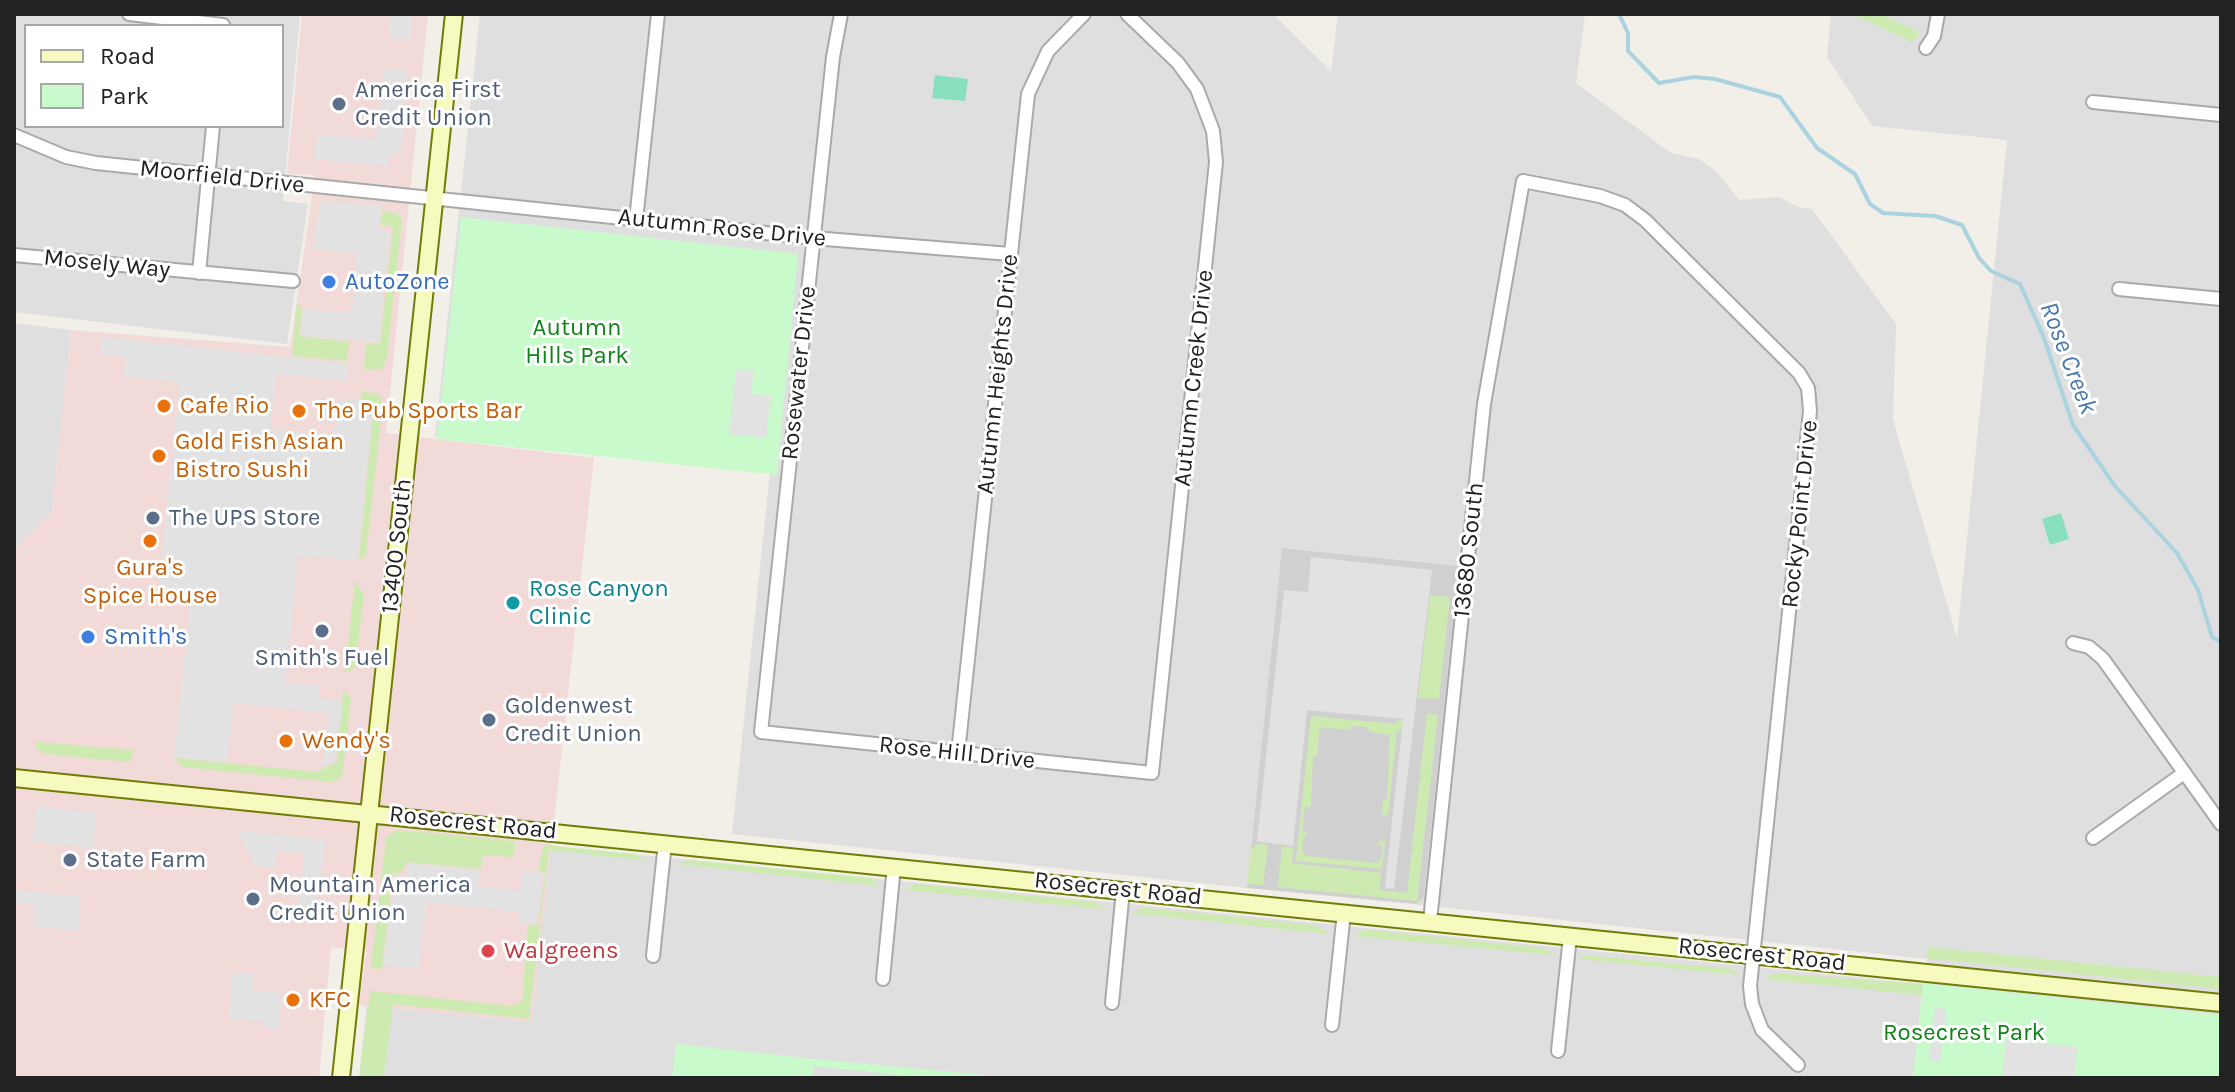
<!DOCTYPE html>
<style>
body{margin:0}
#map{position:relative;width:2235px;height:1092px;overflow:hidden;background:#f2efe9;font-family:Karla,sans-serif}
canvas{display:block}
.frame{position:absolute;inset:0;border:16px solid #222;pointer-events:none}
.legend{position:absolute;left:24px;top:24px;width:260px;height:104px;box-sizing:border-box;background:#fff;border:2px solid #a7a7a7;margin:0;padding:10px 14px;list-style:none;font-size:24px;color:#222}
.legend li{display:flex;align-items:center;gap:16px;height:40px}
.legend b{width:40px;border:2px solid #a7a7a7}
</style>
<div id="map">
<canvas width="2235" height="1092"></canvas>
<div class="frame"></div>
<ul class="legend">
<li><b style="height:10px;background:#f7fabf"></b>Road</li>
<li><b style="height:22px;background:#c8facc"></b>Park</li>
</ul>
</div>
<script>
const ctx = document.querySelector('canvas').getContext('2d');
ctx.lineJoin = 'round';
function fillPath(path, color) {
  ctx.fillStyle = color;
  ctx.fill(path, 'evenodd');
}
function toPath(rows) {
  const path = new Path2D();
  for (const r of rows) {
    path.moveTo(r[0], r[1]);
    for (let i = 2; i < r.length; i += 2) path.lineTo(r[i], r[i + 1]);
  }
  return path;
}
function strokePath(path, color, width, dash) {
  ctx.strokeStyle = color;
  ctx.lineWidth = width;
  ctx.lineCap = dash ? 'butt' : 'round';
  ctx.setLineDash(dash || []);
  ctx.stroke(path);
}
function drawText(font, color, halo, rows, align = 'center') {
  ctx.font = font + ' Karla,sans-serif';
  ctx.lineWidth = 6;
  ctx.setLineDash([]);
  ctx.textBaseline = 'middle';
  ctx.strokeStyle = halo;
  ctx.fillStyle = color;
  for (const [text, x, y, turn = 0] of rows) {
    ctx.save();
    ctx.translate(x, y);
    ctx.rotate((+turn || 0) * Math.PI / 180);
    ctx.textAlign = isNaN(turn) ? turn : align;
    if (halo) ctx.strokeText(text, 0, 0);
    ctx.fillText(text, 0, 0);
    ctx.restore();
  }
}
fillPath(toPath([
 [14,14,300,14,283,201,308,204,287,344,14,312],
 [26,26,282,26,282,126,26,126],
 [480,14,1273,14,1331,71,1338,14,1585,15,1576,83,1671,153,1699,159,1716,171,1739,200,1779,197,1798,207,1812,209,1896,324,1893,420,1957,638,2007,140,1872,126,1827,57,1831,14,2221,14,2221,1078,359,1078,367,1001,530,1019,551,846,1923,984,1927,959,1412,904,1419,902,1425,892,1459,566,1283,548,1247,888,732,834,770,472,435,437],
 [14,323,71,330,52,511,14,550]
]), '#e0dfdf');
fillPath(toPath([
 [302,14,428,14,386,433,594,458,532,1022,359,1005,366,951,331,947,319,1078,14,1078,14,550,52,511,71,330,290,347,315,175,287,174]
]), '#f2dad9');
fillPath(toPath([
 [1282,548,1459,566,1424,897,1416,904,1247,888]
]), '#d0d0d0');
fillPath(toPath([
 [1852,14,1881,14,1920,32,1912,42],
 [382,212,397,213,402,220,387,358,381,370,364,369,366,343,380,344,393,227,380,225],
 [297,305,302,305,299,336,349,342,347,361,292,356],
 [362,391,380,395,382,408,366,555,359,561,374,402,361,400],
 [355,581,364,595,356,661,352,670,345,673],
 [1430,595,1450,597,1439,699,1418,698],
 [343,691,351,698,342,777,332,782,183,767,174,758,317,772,337,762],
 [1427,713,1438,715,1417,901,1278,887,1282,846,1293,848,1292,863,1381,873,1380,890,1407,893],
 [1311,716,1396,724,1397,720,1411,722,1410,731,1397,730,1388,815,1382,814,1383,800,1387,799,1390,735,1369,732,1368,727,1351,726,1350,730,1320,727,1317,756,1313,756,1311,806,1305,807,1302,831,1308,833,1303,838,1302,851,1306,856,1376,863,1381,859,1383,846,1378,845,1379,841,1385,841,1382,869,1296,861],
 [36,742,133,750,130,762,45,754,36,748],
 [397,830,515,841,514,857,483,855,481,869,407,862,400,874,393,873,382,970,371,967,386,838],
 [1257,844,1268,845,1263,885,1247,884,1251,849],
 [544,845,634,854,649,861,549,850,529,1019,393,1004,384,1078,359,1078,370,991,512,1006,522,1002,528,925,538,925,545,872,538,871],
 [690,860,871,878,880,886,676,864],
 [916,884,1093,902,1106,909,904,890],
 [1144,908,1314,925,1330,934,1131,913],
 [1365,930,1543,948,1554,955,1354,936],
 [1928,947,2221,977,2221,989,1926,958],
 [1586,955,1731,969,1740,975,1580,959],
 [1776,973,1810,976,1922,984,1921,995,1764,979]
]), '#cdebb0');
fillPath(toPath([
 [461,217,798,254,777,475,437,439],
 [1923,983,2221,1015,2221,1078,1913,1078],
 [676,1044,814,1059,1015,1078,928,1078,814,1066,812,1078,672,1078]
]), '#c8facc');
fillPath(toPath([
 [935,75,968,79,965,101,932,98],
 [2061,513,2069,539,2050,545,2042,519]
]), '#88e0be');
fillPath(toPath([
 [391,14,412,14,410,40,389,38],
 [385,68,408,71,401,152,391,153,387,166,315,159,317,135,376,139],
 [321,201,382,206,378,230,390,231,379,342,300,336,303,309,352,313,357,253,313,249],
 [102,337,348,364,348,381,276,374,270,429,333,436,339,398,374,402,357,560,298,556,285,683,320,686,319,698,343,701,335,761,322,768,329,713,234,703,227,762,174,757,191,597,158,592,180,383,124,376,126,357,100,354],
 [736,369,754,370,751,394,771,396,766,438,729,434],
 [1311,557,1432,570,1394,889,1385,888,1403,719,1307,710,1293,846,1257,841,1284,590,1308,592],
 [36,806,97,813,93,848,32,841],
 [236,830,325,840,316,916,297,915,305,853,277,850,274,868,255,865],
 [409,863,480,871,478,887,520,891,522,872,543,873,537,924,518,922,519,912,427,902,418,969,383,965,395,880,406,881],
 [17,890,81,897,78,931,32,926,34,905,16,903],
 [233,972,254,974,253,990,282,993,279,1029,266,1028,266,1022,229,1019],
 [1935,1008,1946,1009,1940,1061,1929,1060],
 [2006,1040,2077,1047,2074,1078,2002,1078]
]), '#e2e2e2');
strokePath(toPath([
 [1619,14,1628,33,1628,51,1659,83,1694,77,1715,79,1780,97,1817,148,1855,174,1870,204,1883,213,1935,216,1962,225,1979,258,1991,271,2020,284,2044,338,2073,425,2115,486,2177,553,2198,590,2212,637,2221,642]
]), '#aad3df', 4);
const street = toPath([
 [129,14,223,25],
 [841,14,833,57,761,732,1152,773,1216,162,1213,131,1197,89,1178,63,1127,14],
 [1926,48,1934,36,1938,14],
 [2093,102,2221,115],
 [14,135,66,157,96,163,813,238,1010,254],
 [636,220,658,14],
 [14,255,293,281],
 [199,273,213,126],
 [2119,289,2221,299],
 [2073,643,2089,647,2103,659,2221,824],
 [958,753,1028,94,1048,51,1084,14],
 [2093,838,2184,773],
 [1430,921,1484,404,1523,181,1600,196,1625,205,1645,220,1799,373,1808,388,1810,411,1750,986,1752,1004,1762,1030,1798,1065],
 [653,956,665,843],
 [883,979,894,866],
 [1112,1003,1123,890],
 [1332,1025,1344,912],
 [1558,1051,1570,936]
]);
const secondary = toPath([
 [14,778,2221,1003],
 [341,1078,454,14]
]);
strokePath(street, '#a9a9a9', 16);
strokePath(secondary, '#707d05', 20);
strokePath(street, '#fff', 12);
strokePath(secondary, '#f7fabf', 16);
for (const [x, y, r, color] of [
 [339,104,8,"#5c6f8a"],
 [329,282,8,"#3f7fe0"],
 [164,406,8,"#e8710a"],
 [299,411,8,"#e8710a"],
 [159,456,8,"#e8710a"],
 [153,518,8,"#5c6f8a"],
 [150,541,8,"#e8710a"],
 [513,603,8,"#0f9aa8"],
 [322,631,8,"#5c6f8a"],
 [88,637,8,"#3f7fe0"],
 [489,720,8,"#5c6f8a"],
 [286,741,8,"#e8710a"],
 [70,860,8,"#5c6f8a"],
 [253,899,8,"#5c6f8a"],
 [488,951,8,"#e0444e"],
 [293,1000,8,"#e8710a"]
]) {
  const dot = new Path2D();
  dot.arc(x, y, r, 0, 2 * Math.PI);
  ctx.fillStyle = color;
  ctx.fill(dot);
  strokePath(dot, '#fff', 3);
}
drawText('24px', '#4e5e75', '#fff', [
 ["America First",355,90],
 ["Credit Union",355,118],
 ["The UPS Store",169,518],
 ["Smith's Fuel",322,658,"center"],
 ["Goldenwest",505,706],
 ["Credit Union",505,734],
 ["State Farm",86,860],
 ["Mountain America",269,885],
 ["Credit Union",269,913]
], 'left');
drawText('24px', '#222', '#fff', [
 ["Moorfield Drive",222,177,6],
 ["Autumn Rose Drive",722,228,6],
 ["Mosely Way",107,264,6],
 ["Rosewater Drive",799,373,-84],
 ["Autumn Heights Drive",998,374,-84],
 ["Autumn Creek Drive",1194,378,-84],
 ["Rocky Point Drive",1800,514,-84],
 ["13400 South",397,546,-84],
 ["13680 South",1469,550,-84],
 ["Rose Hill Drive",957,753,6],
 ["Rosecrest Road",473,823,6],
 ["Rosecrest Road",1118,889,6],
 ["Rosecrest Road",1762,955,6]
]);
drawText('24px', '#366cbe', '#fff', [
 ["AutoZone",345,282],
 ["Smith's",104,637]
], 'left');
drawText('24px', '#0c8416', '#fff', [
 ["Autumn",577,328],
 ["Hills Park",577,356],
 ["Rosecrest Park",1964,1033]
]);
drawText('24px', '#c56008', '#fff', [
 ["Cafe Rio",180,406],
 ["The Pub Sports Bar",315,411],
 ["Gold Fish Asian",175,442],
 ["Bistro Sushi",175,470],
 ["Gura's",150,568,"center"],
 ["Spice House",150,596,"center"],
 ["Wendy's",302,741],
 ["KFC",309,1000]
], 'left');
drawText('24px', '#0d838f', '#fff', [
 ["Rose Canyon",529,589],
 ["Clinic",529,617]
], 'left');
drawText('24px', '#be3a42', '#fff', [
 ["Walgreens",504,951]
], 'left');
drawText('italic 26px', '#4a7aab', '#fff', [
 ["Rose Creek",2068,358,69]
]);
</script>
